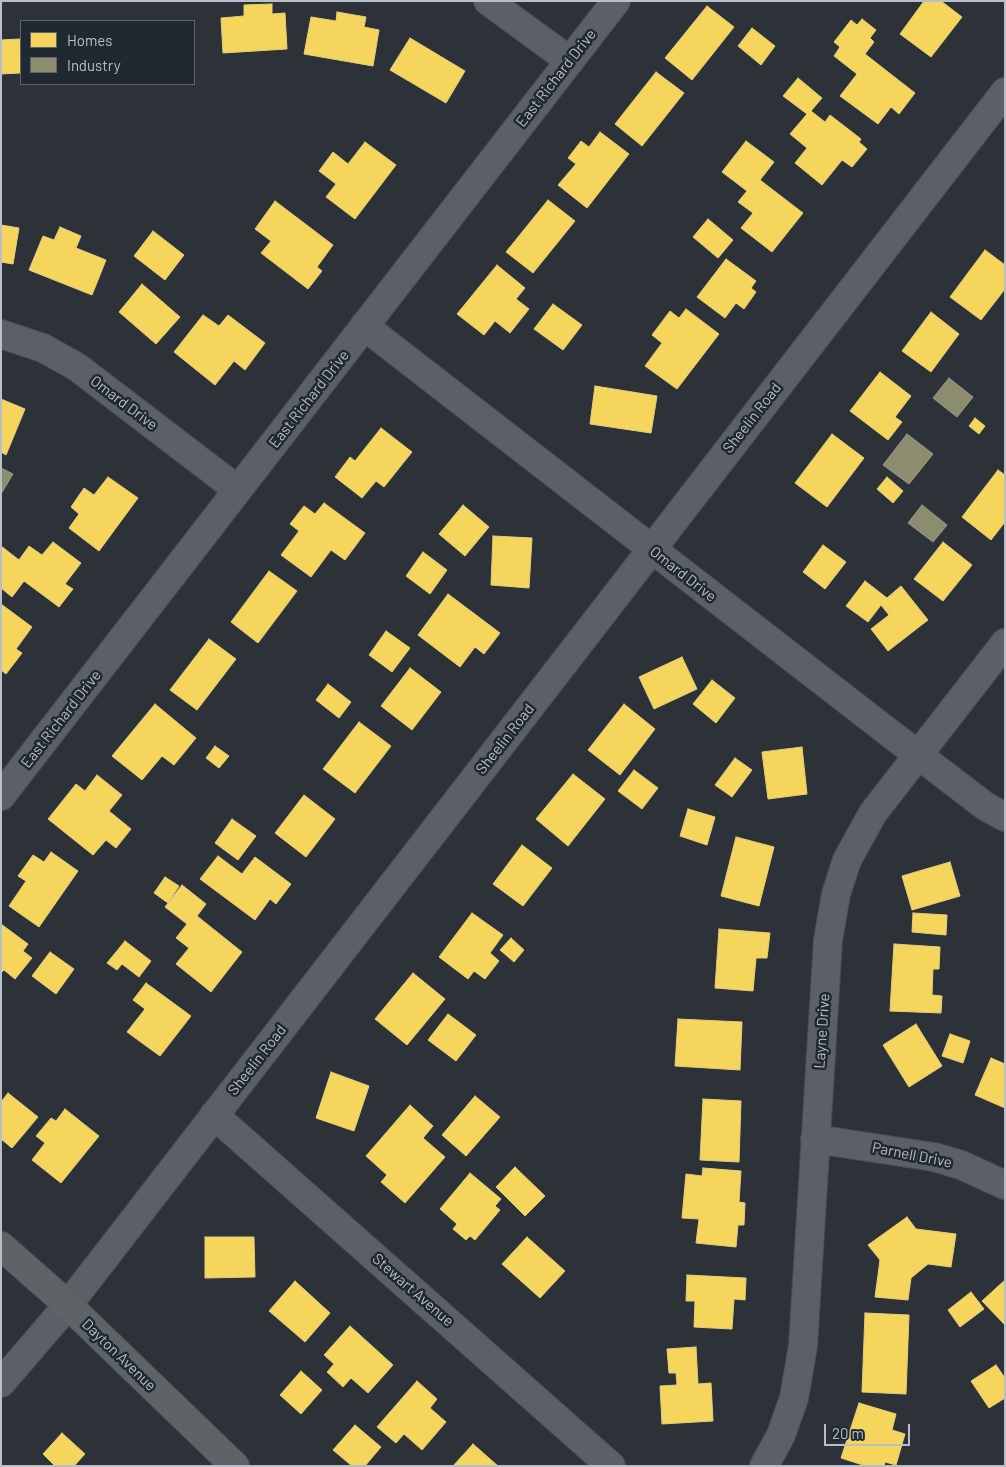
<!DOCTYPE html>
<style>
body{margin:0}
#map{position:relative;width:1006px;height:1467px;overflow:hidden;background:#2d3238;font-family:Barlow,sans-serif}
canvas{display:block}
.frame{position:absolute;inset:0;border:2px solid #b8bfc8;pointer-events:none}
.legend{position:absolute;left:20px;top:20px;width:175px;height:65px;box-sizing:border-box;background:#202932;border:1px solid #5d656e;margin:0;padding:6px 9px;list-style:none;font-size:15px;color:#b8bfc8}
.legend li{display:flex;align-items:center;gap:10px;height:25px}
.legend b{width:25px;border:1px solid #5d656e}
.scale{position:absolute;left:824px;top:1424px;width:86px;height:22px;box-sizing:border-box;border:2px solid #b8bfc8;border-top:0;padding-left:6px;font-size:15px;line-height:18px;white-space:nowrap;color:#b8bfc8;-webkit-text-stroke:4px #202932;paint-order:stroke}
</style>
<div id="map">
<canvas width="1006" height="1467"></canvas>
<div class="frame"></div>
<ul class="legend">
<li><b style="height:14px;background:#f6d55c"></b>Homes</li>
<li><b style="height:14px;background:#8c8c6e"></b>Industry</li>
</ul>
<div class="scale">20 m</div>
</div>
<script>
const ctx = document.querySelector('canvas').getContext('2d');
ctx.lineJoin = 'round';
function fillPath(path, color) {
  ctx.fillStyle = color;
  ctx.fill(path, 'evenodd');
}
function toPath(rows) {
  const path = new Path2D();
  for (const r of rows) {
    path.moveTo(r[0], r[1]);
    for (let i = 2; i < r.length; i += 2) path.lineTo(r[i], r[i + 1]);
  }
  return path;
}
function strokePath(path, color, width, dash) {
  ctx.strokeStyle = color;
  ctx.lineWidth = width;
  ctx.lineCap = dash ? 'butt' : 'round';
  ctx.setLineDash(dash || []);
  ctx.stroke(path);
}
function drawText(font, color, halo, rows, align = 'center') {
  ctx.font = font + ' Barlow,sans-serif';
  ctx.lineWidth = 5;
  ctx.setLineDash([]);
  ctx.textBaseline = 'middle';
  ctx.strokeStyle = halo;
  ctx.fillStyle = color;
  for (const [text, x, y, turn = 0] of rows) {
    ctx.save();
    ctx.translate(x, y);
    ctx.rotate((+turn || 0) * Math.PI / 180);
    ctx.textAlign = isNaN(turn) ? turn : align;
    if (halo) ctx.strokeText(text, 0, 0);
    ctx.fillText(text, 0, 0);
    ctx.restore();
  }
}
const homes = toPath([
 [924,1,941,1,962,17,931,57,900,34,924,1],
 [272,4,272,14,285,13,287,49,223,53,221,18,244,16,244,5,272,4],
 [707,6,734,27,692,80,665,58,707,6],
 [337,12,366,17,364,27,379,30,373,66,304,54,311,17,336,21,337,12],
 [862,19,876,30,870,38,874,42,865,54,915,93,899,114,891,107,878,124,840,96,857,74,834,56,840,47,834,42,851,20,857,25,862,19],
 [752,28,775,46,761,65,738,46,752,28],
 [410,38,465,71,446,103,390,70,410,38],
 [20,39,21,73,1,74,1,40,20,39],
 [656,72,684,93,642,146,615,124,656,72],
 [798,78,822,98,811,111,825,122,830,115,861,139,859,142,867,149,852,167,842,160,822,185,795,163,807,148,790,134,807,114,783,96,798,78],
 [600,132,629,154,587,208,558,185,576,164,568,158,581,141,589,147,600,132],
 [746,141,774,162,760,180,803,213,772,252,741,228,753,213,738,202,747,191,722,172,746,141],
 [365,142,396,165,355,219,326,197,336,184,319,171,333,152,348,164,365,142],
 [548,200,575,221,533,273,506,252,548,200],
 [275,201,333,245,317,267,322,271,308,289,261,253,271,241,255,229,275,201],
 [708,219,733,240,718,258,693,237,708,219],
 [1,225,19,228,13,264,1,262,1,225],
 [60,227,81,236,76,248,106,260,92,295,29,270,43,236,54,240,60,227],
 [153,231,184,255,165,280,134,256,153,231],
 [985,250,1005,265,1005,289,981,320,950,297,985,250],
 [726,259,756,281,751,288,756,292,744,309,736,303,725,318,697,297,726,259],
 [497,265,525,288,516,299,529,309,510,333,495,321,484,335,457,314,497,265],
 [142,284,180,317,156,344,119,312,142,284],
 [553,304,582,325,563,350,534,329,553,304],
 [686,309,719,334,677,389,645,366,662,343,652,335,670,311,679,318,686,309],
 [931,312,959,334,931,372,902,351,931,312],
 [203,315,219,326,228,315,265,343,245,370,234,361,215,385,174,352,203,315],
 [880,372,911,396,895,417,902,422,888,440,850,411,880,372],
 [595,386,657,396,651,433,590,424,595,386],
 [1,399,25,409,6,455,1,452,1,399],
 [975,418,985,426,979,434,969,426,975,418],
 [381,428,412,452,384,487,376,481,362,498,335,477,350,457,355,461,381,428],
 [832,434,864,458,827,507,795,483,832,434],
 [998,470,1005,475,1005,522,991,540,962,517,998,470],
 [108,477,138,498,99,551,69,528,79,514,71,507,84,488,94,495,108,477],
 [887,477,903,491,893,503,877,489,887,477],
 [324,503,365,533,345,560,331,550,311,577,281,555,299,531,290,524,304,506,315,514,324,503],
 [463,505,489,527,465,556,439,534,463,505],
 [493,536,532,538,529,588,491,585,493,536],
 [53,542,81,563,65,584,73,589,59,607,24,581,12,597,1,588,1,546,19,560,29,546,42,555,53,542],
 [943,542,972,565,943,601,914,579,943,542],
 [823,545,846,562,825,589,803,572,823,545],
 [423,552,447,570,430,594,406,576,423,552],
 [269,571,297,591,258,643,231,622,269,571],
 [865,581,887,598,901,586,928,620,888,651,871,629,889,615,881,605,868,622,846,606,865,581],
 [448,594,500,633,484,654,475,647,460,667,418,635,448,594],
 [1,604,32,627,16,649,22,653,6,674,1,670,1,604],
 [386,631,410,648,392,672,369,655,386,631],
 [209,639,236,659,197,710,170,690,209,639],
 [682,657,697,689,654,709,639,677,682,657],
 [410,668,441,692,412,730,381,706,410,668],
 [712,680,735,698,716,723,693,704,712,680],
 [328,684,351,702,339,718,316,700,328,684],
 [155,704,196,738,174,765,162,756,142,780,112,756,155,704],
 [624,704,655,729,620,775,588,750,624,704],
 [359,722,391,746,355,793,323,769,359,722],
 [215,746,229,756,219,768,206,758,215,746],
 [802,747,807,794,768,799,762,752,802,747],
 [735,758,752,770,732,797,715,785,735,758],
 [634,770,658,788,642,809,618,791,634,770],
 [573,774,605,799,568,846,536,819,573,774],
 [97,775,122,795,109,811,131,829,116,848,106,840,93,855,48,819,76,784,85,791,97,775],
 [304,795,335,819,306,857,275,833,304,795],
 [688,809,715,817,707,845,680,836,688,809],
 [232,819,256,836,238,860,215,843,232,819],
 [736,837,774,847,759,906,721,896,736,837],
 [522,845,552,868,523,906,493,884,522,845],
 [51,852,78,871,39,927,9,906,26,881,18,876,33,855,44,862,51,852],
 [218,856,242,874,255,857,291,884,276,904,270,899,255,920,200,879,218,856],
 [950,862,960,896,912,910,902,876,950,862],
 [165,877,179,886,168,903,154,893,165,877],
 [182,885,206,904,197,916,242,952,211,992,176,964,189,948,176,938,187,924,165,907,182,885],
 [472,913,503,935,490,953,499,961,485,979,474,971,468,979,439,957,472,913],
 [913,913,947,915,946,935,912,932,913,913],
 [1,924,28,944,23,951,32,958,15,979,4,970,1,973,1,924],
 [719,929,770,933,767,958,756,958,753,991,715,988,719,929],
 [511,938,524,950,514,962,500,950,511,938],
 [125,941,151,961,139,977,122,964,117,970,107,963,125,941],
 [894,944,940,947,939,969,933,969,932,995,942,996,941,1013,890,1011,894,944],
 [50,952,74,969,56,994,32,976,50,952],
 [413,973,445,999,407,1045,375,1019,413,973],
 [146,983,191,1016,160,1056,127,1032,145,1009,133,1000,146,983],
 [448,1014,476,1035,456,1061,428,1040,448,1014],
 [678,1019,742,1022,740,1070,675,1066,678,1019],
 [916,1024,942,1066,909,1087,883,1045,916,1024],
 [950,1034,970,1041,963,1063,942,1056,950,1034],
 [991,1058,1005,1064,1005,1108,975,1095,991,1058],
 [331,1072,369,1086,354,1131,316,1118,331,1072],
 [8,1093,38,1117,12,1148,1,1139,1,1102,8,1093],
 [475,1096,500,1117,466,1156,442,1135,475,1096],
 [703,1099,741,1101,739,1162,700,1160,703,1099],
 [410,1105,433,1126,423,1138,445,1157,405,1203,381,1182,387,1175,366,1156,410,1105],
 [65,1109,99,1136,61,1183,32,1160,45,1143,36,1136,51,1118,56,1121,65,1109],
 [515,1167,545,1196,525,1216,496,1187,515,1167],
 [703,1168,741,1171,739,1202,745,1203,744,1225,738,1225,736,1247,696,1243,699,1219,682,1218,686,1174,702,1176,703,1168],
 [470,1173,501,1199,495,1206,500,1210,475,1240,470,1236,466,1240,453,1229,457,1224,440,1209,470,1173],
 [907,1217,916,1229,956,1234,951,1267,928,1264,911,1278,908,1300,875,1297,880,1260,868,1245,907,1217],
 [205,1237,254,1237,255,1277,205,1278,205,1237],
 [527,1237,565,1271,540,1298,502,1264,527,1237],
 [687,1275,746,1278,745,1300,734,1299,732,1329,694,1327,695,1301,686,1301,687,1275],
 [1005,1280,1005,1325,982,1301,1005,1280],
 [295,1281,330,1313,305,1342,269,1311,295,1281],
 [971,1292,984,1309,960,1327,948,1310,971,1292],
 [865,1313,909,1315,906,1394,862,1392,865,1313],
 [350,1326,393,1365,368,1393,351,1378,343,1387,327,1372,334,1364,324,1355,350,1326],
 [696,1347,698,1384,711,1383,713,1421,662,1424,660,1386,677,1385,676,1373,669,1373,667,1349,696,1347],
 [996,1365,1005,1378,1005,1398,989,1408,971,1381,996,1365],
 [301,1371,322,1390,301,1414,280,1395,301,1371],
 [417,1381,437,1399,430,1408,446,1422,422,1450,404,1434,396,1443,377,1427,417,1381],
 [859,1403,896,1414,892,1430,905,1434,896,1465,885,1462,884,1466,866,1466,841,1458,859,1403],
 [355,1425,381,1447,365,1466,352,1466,333,1450,355,1425],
 [62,1433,85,1454,74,1466,55,1466,43,1454,62,1433],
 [473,1444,498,1466,453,1466,473,1444]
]);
fillPath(homes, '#f6d55c');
strokePath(homes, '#e3ce7c', 1);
const industry = toPath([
 [949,378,973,397,957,417,933,398,949,378],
 [907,434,933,454,909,484,883,465,907,434],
 [1,468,13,474,1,494,1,468],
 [922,505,947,525,933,542,908,523,922,505]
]);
fillPath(industry, '#8c8c6e');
strokePath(industry, '#999b89', 1);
const minor = toPath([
 [488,1,570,61],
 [364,326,883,728,985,806,1005,817],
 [1,334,43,348,77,367,238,490],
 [1,796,616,1],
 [214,1115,611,1466],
 [815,1139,934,1157,961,1165,1005,1185],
 [1,1383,68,1305,1005,92],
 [764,1466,781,1435,794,1398,803,1346,828,940,836,894,847,860,873,813,1005,643]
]);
const major = toPath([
 [1,1246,68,1305,235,1466]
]);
strokePath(minor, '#4a4e53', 30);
strokePath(major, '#4a4f55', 30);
strokePath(minor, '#5c6066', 28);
strokePath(major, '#5e6368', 28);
drawText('15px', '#b8bfc8', '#202932', [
 ["East Richard Drive",556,78,-52],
 ["East Richard Drive",309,399,-52],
 ["Omard Drive",124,403,37],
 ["Sheelin Road",752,418,-52],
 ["Omard Drive",683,574,38],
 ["East Richard Drive",61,719,-52],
 ["Sheelin Road",505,739,-52],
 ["Layne Drive",822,1031,-86],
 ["Sheelin Road",257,1060,-52],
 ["Parnell Drive",912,1155,11],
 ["Stewart Avenue",413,1290,41],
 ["Dayton Avenue",119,1355,44]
]);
</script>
